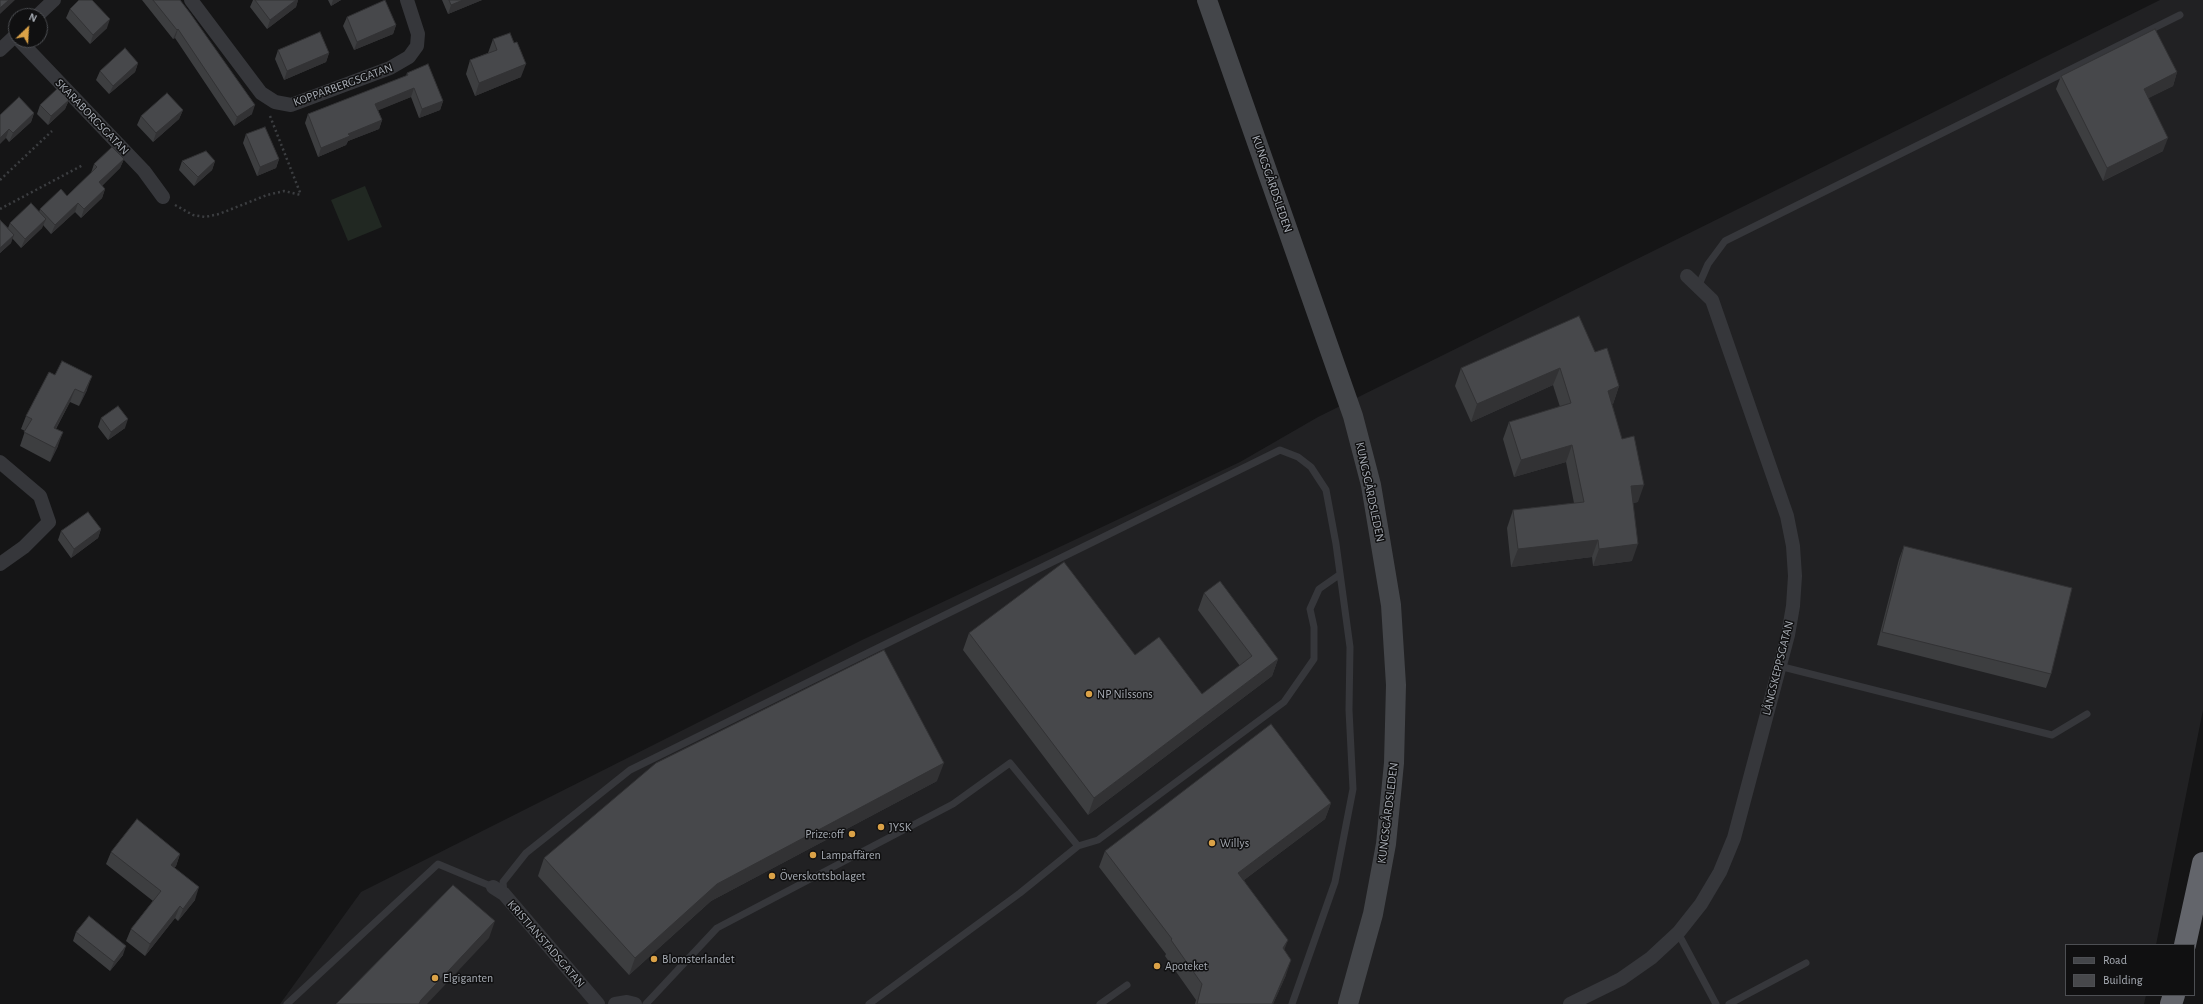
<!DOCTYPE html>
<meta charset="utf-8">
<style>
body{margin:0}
#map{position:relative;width:2203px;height:1004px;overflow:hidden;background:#151516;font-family:"Alegreya Sans",sans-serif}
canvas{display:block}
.legend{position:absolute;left:2065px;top:944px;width:130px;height:52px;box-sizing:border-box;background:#101011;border:1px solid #4d4f53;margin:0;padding:5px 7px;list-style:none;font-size:12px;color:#a8adb5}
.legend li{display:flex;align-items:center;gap:8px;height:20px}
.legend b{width:20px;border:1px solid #4d4f53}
.north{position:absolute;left:8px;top:8px;width:40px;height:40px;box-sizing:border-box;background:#101011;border:1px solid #4d4f53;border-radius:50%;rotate:25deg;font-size:11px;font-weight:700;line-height:16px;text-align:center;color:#a8adb5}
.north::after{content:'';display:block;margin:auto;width:14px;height:18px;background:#dba247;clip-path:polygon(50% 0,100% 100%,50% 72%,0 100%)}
</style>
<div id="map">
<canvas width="2203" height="1004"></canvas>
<ul class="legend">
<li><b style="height:5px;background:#44464a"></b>Road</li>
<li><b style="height:11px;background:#47484b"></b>Building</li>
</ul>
<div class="north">N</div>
</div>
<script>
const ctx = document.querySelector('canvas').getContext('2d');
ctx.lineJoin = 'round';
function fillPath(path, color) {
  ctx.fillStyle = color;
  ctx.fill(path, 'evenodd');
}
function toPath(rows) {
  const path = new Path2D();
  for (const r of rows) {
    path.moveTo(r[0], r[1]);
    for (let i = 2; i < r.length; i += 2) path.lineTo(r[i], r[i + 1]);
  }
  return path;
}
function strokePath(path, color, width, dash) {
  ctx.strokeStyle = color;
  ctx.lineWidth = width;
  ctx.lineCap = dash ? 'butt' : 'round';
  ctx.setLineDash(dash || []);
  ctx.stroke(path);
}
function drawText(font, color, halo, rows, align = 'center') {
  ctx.font = font + ' "Alegreya Sans",sans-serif';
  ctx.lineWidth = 3;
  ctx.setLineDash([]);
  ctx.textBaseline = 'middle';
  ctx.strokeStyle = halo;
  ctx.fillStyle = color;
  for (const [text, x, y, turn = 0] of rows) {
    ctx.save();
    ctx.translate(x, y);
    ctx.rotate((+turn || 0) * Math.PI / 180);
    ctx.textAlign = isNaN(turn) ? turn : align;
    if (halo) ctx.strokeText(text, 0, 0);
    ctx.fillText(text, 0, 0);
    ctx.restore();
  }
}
fillPath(toPath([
 [2160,0,2203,0,2203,710,2156,945,2066,945,2066,995,2146,995,2144,1004,280,1004,361,892,862,640,1240,462,1318,417]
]), '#212123');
fillPath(toPath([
 [365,186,382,227,348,241,331,200]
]), '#212822');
strokePath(toPath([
 [270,116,301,195],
 [0,180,52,131],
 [175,205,193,215,205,217,219,214,267,195,284,191,301,195],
 [0,209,83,165]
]), '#3c3e41', 2.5, [2, 3]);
strokePath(toPath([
 [1698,287,1708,264,1725,241,2180,15],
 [1779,666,2052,735,2087,714],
 [1078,846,1098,840,1284,702,1314,659,1314,627,1310,609,1319,589,1339,575],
 [504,894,503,882,526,853,630,770,1280,450,1298,457,1311,467,1326,490,1336,544,1350,647,1349,710,1353,789,1335,882,1292,1004],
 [1678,933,1716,1004],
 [287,1004,438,864,493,887],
 [646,1004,717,928,953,804,1010,763,1078,846,1020,893,869,1004],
 [1100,1004,1127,985],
 [1729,1004,1806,963]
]), '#36373b', 7);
strokePath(toPath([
 [191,0,261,93,275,102,291,105,390,68,409,57,417,46,418,34,407,0],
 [37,16,54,0],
 [19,40,144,171,163,197],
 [0,50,16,35],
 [0,462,40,496,49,522,24,547,0,564],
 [493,887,504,894,598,1004],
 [615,1004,627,1002,635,1004],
 [1570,1004,1621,979,1651,958,1678,933,1701,904,1720,872,1734,838,1788,635,1793,606,1795,576,1793,546,1787,516,1712,300,1687,276]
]), '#36373b', 14);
strokePath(toPath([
 [1207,0,1353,416,1371,485,1391,605,1396,685,1394,763,1386,844,1373,914,1348,1004]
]), '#44464a', 20);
strokePath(toPath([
 [2185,945,2203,863],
 [2171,1004,2174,995]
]), '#63656b', 22);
fillPath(toPath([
 [142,0,180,0,252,114,234,126,175,38,173,39],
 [253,0,298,0,296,7,267,29,250,7],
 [328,0,341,0,331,6],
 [442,0,482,0,448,14],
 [70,9,107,28,90,44,66,18],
 [347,17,396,25,393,34,354,50,343,26],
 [493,39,521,77,475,96,466,74,470,60,488,53],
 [278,50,329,53,326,62,284,80,275,59],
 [138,63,135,72,109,94,96,80,100,71],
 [2177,72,2173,86,2148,98,2163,151,2103,181,2056,89,2061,76],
 [407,73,443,101,440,110,419,118,411,97,378,110,382,120,379,129,348,141,346,145,318,157,305,123,308,114,406,76],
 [69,100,65,109,48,125,37,114,40,105],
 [183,110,179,119,153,142,137,125,141,116],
 [34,113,31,122,9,142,6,138,0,115],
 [246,134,279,159,276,168,257,176,243,143],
 [124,159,120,168,102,186,105,189,102,198,81,218,75,212,51,234,43,225,42,228,21,248,12,238,11,243,0,253,0,220,8,228,10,223,39,212,40,209,67,196,91,173,94,164],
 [182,161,215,161,212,170,194,186,179,170],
 [1595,352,1619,386,1613,404,1612,404,1638,502,1633,503,1632,561,1593,566,1592,557,1511,567,1507,528,1513,510,1574,503,1566,462,1514,477,1503,439,1509,422,1560,407,1553,385,1471,422,1455,386,1461,368],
 [55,375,87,390,79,406,70,402,56,429,58,446,50,462,20,446,25,431,21,429,26,416],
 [101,418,125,428,108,440,98,427],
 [101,529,98,538,71,558,58,540,61,531],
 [1904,546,2051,674,2046,688,1877,645,1899,559],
 [1204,593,1278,659,1272,676,1088,815,963,650,969,633,1135,655,1202,694,1240,666,1198,610],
 [937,781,711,901,629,975,538,876,544,858],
 [1331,803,1325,819,1244,880,1284,950,1286,975,1273,1004,1195,1004,1196,1000,1165,956,1166,954,1099,867,1105,851],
 [111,852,180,854,176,866,174,868,195,900,178,921,175,918,145,956,126,941,131,929,153,901,106,864],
 [76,932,123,955,110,971,73,941]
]), '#3d3e40');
fillPath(toPath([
 [9,0,15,0,0,14,0,8],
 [296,0,298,0,296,7,267,29,270,20],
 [333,0,341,0,331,6],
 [463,0,482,0,448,14,451,5],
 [110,19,107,28,90,44,93,35],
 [396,25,393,34,354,50,357,42],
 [178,29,175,38,173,39,177,30],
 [329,53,326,62,284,80,287,71],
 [138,63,135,72,109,94,113,86],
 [526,64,521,77,475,96,479,83],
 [2177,72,2173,86,2139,103,2144,89],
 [414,88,411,97,372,113,375,104],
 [69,100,65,109,48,125,51,116],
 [443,101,440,110,419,118,422,109],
 [255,105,252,114,234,126,237,117],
 [183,110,179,119,153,142,156,133],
 [34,113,31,122,9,142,13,133],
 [382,120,379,129,348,141,346,145,318,157,321,148,348,134],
 [9,129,6,138,0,144,0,138],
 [2168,138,2163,151,2103,181,2107,168],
 [124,159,120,168,96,191,99,182],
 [279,159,276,168,257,176,260,167],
 [215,161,212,170,194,186,198,177],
 [105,189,102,198,81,218,84,209],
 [78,203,75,212,51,234,55,225],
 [46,219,42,228,21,248,25,239],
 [14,235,11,243,0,253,0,248],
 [1560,368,1553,385,1471,422,1477,404],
 [92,376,87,390,79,406,84,393],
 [1619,386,1613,404,1601,408,1608,391],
 [75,389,70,402,49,441,54,428],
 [128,419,125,428,108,440,111,432],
 [63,432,58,446,50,462,55,448],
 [1572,445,1566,462,1514,477,1521,460],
 [1644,485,1638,502,1625,504,1631,486],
 [101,529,98,538,71,558,74,549],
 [1598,540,1592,557,1511,567,1518,549],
 [1638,544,1632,561,1593,566,1599,549],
 [1278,659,1272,676,1088,815,1094,798],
 [944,763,937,781,711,901,629,975,635,958,717,884],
 [1331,803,1325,819,1232,889,1238,873],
 [180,854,176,866,167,877,171,865],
 [199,887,195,900,178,921,183,909],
 [180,906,175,918,145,956,150,944],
 [495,921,489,938,427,1004,419,1004,421,1000],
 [1288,940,1282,956,1283,948],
 [126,946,123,955,110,971,114,962],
 [1291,960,1286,975,1273,1004,1272,1004]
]), '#323234');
const building = toPath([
 [0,0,9,0,0,8,0,0],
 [79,0,92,0,110,19,93,35,70,9,79,0],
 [153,0,180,0,190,13,255,105,237,117,178,29,177,30,153,0],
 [255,0,296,0,270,20,255,0],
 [385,0,396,25,357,42,347,17,385,0],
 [449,0,463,0,451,5,449,0],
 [2155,29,2177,72,2144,89,2168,138,2107,168,2061,76,2155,29],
 [320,32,329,53,287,71,278,50,320,32],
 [510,33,514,43,517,42,526,64,479,83,470,60,497,50,493,39,510,33],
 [125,48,138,63,113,86,100,71,125,48],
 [428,64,443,101,422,109,414,88,375,104,382,120,348,134,350,136,321,148,308,114,408,75,407,73,428,64],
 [58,88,69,100,51,116,40,105,58,88],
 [167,93,183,110,156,133,141,116,167,93],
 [19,97,34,113,13,133,9,129,0,138,0,115,19,97],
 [265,127,279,159,260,167,246,134,265,127],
 [112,147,124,159,99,182,105,189,84,209,78,203,55,225,40,209,61,189,67,196,97,167,94,164,112,147],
 [206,151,215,161,198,177,182,161,206,151],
 [31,203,46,219,25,239,10,223,31,203],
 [0,220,14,235,0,248,0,220],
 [1579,316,1595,352,1607,348,1619,386,1608,391,1622,439,1634,436,1644,485,1631,486,1638,544,1599,549,1598,540,1518,549,1513,510,1584,502,1572,445,1521,460,1509,422,1571,403,1560,368,1477,404,1461,368,1579,316],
 [62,361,92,376,84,393,75,389,54,428,63,432,55,448,24,432,32,419,26,416,49,372,55,375,62,361],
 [118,406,128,419,111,432,101,418,118,406],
 [88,512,101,529,74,549,61,531,88,512],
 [1904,546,2072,588,2051,674,1882,632,1904,546],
 [1064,562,1135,655,1159,637,1202,694,1252,656,1204,593,1220,581,1278,659,1094,798,969,633,1064,562],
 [884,650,944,763,717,884,635,958,544,858,656,763,884,650],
 [1271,724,1331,803,1238,873,1288,940,1283,948,1291,960,1272,1004,1197,1004,1202,984,1171,940,1172,939,1105,851,1271,724],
 [137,819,180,854,171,865,199,887,183,909,180,906,150,944,131,929,161,891,111,852,137,819],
 [453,885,495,921,421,1000,419,1004,336,1004,453,885],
 [89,916,126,946,114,962,76,932,89,916]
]);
fillPath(building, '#47484b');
strokePath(building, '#323234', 1);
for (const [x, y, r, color] of [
 [1089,694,4,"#dba247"],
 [881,827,4,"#dba247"],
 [852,834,4,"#dba247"],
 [1212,843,4,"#dba247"],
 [813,855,4,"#dba247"],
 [772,876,4,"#dba247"],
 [654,959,4,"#dba247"],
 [1157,966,4,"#dba247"],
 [435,978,4,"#dba247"]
]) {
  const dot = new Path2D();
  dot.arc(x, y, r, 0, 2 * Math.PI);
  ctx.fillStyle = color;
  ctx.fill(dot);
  strokePath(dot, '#101011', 1.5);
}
drawText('12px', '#a8adb5', '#101011', [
 ["KOPPARBERGSGATAN",343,85,-20],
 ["SKARABORGSGATAN",92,117,46],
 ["KUNGSGÅRDSLEDEN",1272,184,71],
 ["KUNGSGÅRDSLEDEN",1370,492,78],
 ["LÅNGSKEPPSGATAN",1778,668,-76],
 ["KUNGSGÅRDSLEDEN",1388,813,-83],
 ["KRISTIANSTADSGATAN",546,944,49]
]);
drawText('12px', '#a8adb5', '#101011', [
 ["NP Nilssons",1097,694],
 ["JYSK",889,827],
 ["Prize:off",844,834,"right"],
 ["Willys",1220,843],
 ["Lampaffären",821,855],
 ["Överskottsbolaget",780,876],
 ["Blomsterlandet",662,959],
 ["Apoteket",1165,966],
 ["Elgiganten",443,978]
], 'left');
</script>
